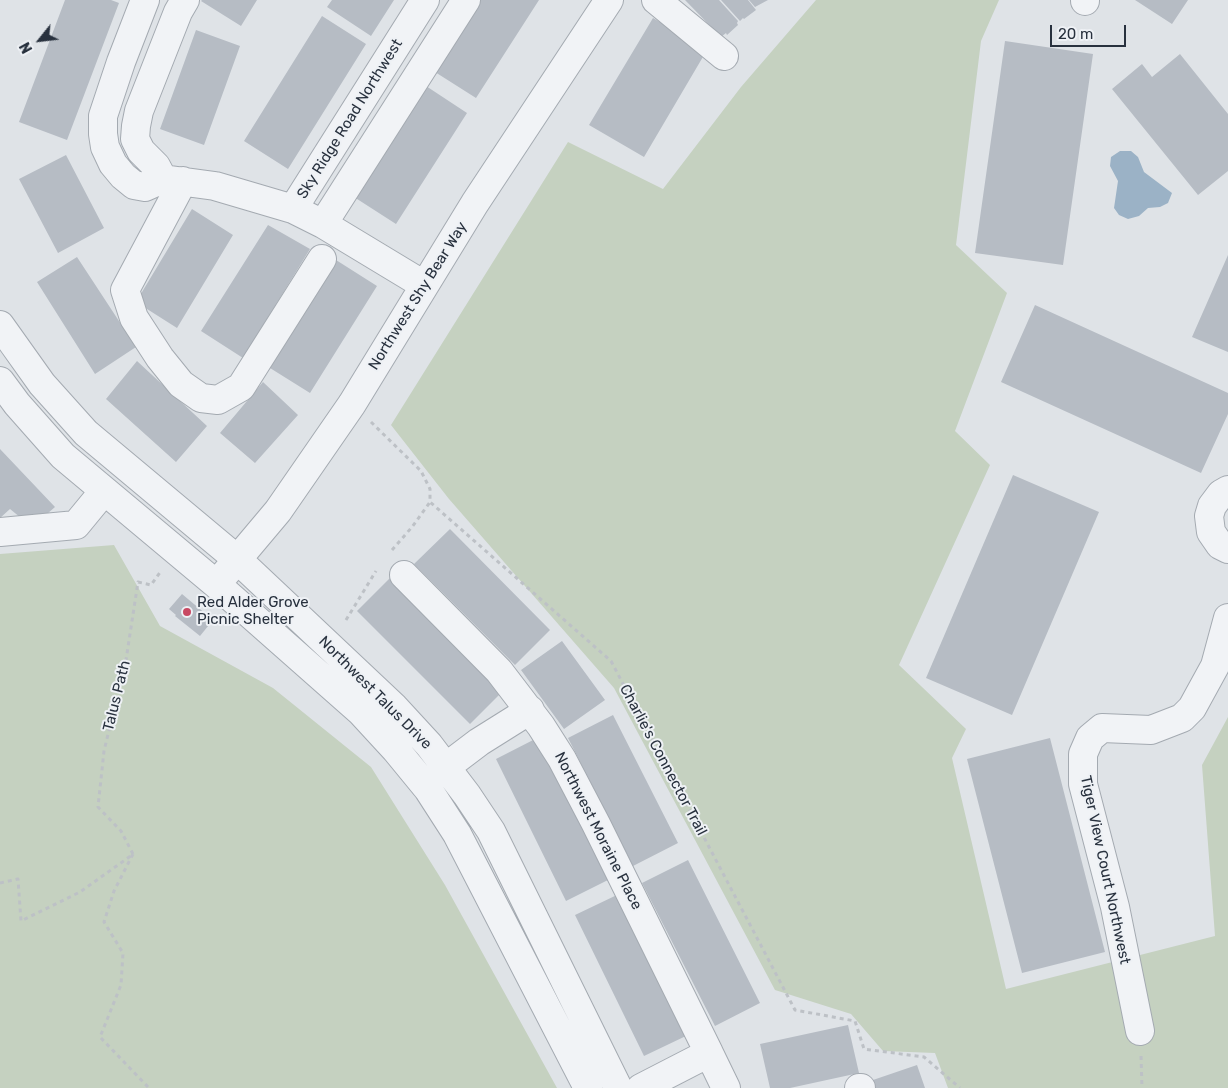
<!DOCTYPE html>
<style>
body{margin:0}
#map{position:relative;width:1228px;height:1088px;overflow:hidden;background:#dfe3e7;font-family:Rubik,sans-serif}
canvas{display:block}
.north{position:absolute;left:15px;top:15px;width:50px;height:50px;-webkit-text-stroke:4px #eef1f5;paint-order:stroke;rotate:241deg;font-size:14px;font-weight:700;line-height:20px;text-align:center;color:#28313e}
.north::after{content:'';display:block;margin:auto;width:18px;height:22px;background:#28313e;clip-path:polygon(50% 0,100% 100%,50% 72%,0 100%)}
.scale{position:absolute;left:1050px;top:25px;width:76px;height:22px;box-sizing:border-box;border:2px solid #28313e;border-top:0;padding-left:6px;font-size:15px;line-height:18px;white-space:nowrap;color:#28313e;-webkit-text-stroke:4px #eef1f5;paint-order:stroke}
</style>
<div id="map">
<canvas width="1228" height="1088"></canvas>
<div class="north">N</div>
<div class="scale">20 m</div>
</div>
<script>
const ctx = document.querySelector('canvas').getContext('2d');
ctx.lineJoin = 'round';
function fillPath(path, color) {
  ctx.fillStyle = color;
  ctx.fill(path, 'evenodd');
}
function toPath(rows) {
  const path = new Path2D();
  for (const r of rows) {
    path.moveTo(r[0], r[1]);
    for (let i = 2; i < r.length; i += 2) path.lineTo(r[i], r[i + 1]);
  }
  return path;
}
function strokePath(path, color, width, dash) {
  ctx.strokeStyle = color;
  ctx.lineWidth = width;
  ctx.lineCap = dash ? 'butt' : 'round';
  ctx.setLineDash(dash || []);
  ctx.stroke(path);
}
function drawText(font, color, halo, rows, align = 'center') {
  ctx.font = font + ' Rubik,sans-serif';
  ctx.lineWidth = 4;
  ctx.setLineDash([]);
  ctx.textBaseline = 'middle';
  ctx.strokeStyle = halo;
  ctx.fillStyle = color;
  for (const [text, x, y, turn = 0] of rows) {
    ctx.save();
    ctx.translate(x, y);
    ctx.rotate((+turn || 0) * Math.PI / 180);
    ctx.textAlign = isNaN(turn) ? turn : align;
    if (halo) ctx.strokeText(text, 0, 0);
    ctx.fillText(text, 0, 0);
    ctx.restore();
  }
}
fillPath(toPath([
 [816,0,999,0,981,41,956,245,1007,293,955,431,990,465,899,665,966,729,952,758,1006,989,1215,936,1202,765,1228,717,1228,1088,948,1088,935,1053,883,1051,851,1014,775,990,614,688,449,499,391,425,568,142,663,189,741,87],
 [114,545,160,626,273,688,371,767,445,885,557,1088,0,1088,0,554]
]), '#c5d1c0');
fillPath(toPath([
 [1120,151,1131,151,1138,157,1144,172,1172,193,1168,203,1160,207,1148,208,1139,216,1128,219,1119,215,1114,208,1118,181,1110,166,1111,157]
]), '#9bb2c6');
fillPath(toPath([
 [65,0,111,0,119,3,67,140,19,122],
 [202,0,257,0,241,26,201,1],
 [332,0,394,0,371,36,327,7],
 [481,0,539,0,476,98,435,72],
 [685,0,719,0,738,21,737,23,738,25,727,35,726,33,721,37],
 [721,0,748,0,756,10,744,19,743,18,740,21],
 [749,0,768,0,755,7],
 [1135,0,1188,0,1172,24],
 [322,16,366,44,288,169,244,141],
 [653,18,707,50,644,157,589,125],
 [196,30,240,46,204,145,160,129],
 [1005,41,1093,54,1063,265,975,253],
 [1180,54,1228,114,1228,171,1198,195,1112,89,1142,64,1152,77],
 [426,86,467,113,396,224,354,197],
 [66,155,104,228,58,253,19,179],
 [192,209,233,235,177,328,136,302],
 [268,225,310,249,243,358,201,331],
 [1228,255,1228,352,1192,337],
 [77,257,136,347,95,374,37,282],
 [336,260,377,286,310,393,270,368],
 [1035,305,1228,393,1228,414,1201,473,1001,382],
 [137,361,207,426,176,462,106,399],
 [263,382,298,415,255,463,220,433],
 [0,449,55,507,40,520,26,522,10,509,0,518],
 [1013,475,1099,512,1012,715,926,678],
 [450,529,550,630,515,665,414,564],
 [392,576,505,689,470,724,357,611],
 [182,594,213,620,200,636,175,616,176,615,169,609],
 [562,641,605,700,564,729,521,670],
 [613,715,678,843,633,866,568,738],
 [539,737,610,879,566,901,496,759],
 [1050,738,1105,952,1022,973,967,759],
 [688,860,760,1003,715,1026,642,883],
 [619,894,688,1035,644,1056,575,915],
 [848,1025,859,1073,790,1088,770,1088,760,1044],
 [917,1065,925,1088,876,1088,873,1080]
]), '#b6bcc4');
const minor = toPath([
 [145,0,121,62,103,116,103,134,105,147,113,164,123,176,134,185,145,187,163,179,215,186,293,209,323,224,424,285],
 [656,0,724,56],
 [1085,0,1085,1],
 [163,179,156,166,141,151,135,139,136,126,139,111,178,12,185,0],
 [183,181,125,290,134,318,160,358,181,384,201,398,218,400,241,387,322,259],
 [293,209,425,0],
 [323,224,466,0],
 [0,325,42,384,86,433,238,560,394,707,429,745,467,795,491,831,618,1088],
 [0,381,17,404,63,456,216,584,361,712,396,750,428,789,457,834,588,1088],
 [1228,490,1221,494,1212,506,1209,516,1211,532,1220,545,1228,549],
 [0,532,76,525,104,491],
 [225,574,278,511,352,404,475,203,609,0],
 [404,575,499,671,541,726,562,759,596,824,709,1053,641,1088],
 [446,767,479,742,530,710],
 [1140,1031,1115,907,1083,784,1083,754,1090,738,1102,728,1151,730,1182,718,1192,708,1215,666,1228,618],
 [709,1053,726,1088],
 [859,1088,861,1088]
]);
strokePath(minor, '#a4aab1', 30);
strokePath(toPath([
 [371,422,421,471,430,489,430,502,611,661,795,1010,855,1021,864,1049,924,1057,960,1088],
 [392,550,412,527,430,502],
 [346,620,376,571],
 [133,854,121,831,98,807,104,751,126,660,138,582,151,585,161,571],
 [133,854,114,891,104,922,123,953,121,985,100,1037,149,1088],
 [0,883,18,879,21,921,80,892,132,855],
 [1141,1056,1142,1088]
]), '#bdc1c6', 3, [4, 4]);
strokePath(minor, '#f1f3f6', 28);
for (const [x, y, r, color] of [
 [187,612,5,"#c84862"]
]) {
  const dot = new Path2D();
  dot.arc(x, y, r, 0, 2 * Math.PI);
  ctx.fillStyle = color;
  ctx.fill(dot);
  strokePath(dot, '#eef1f5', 2);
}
drawText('15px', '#28313e', '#eef1f5', [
 ["Sky Ridge Road Northwest",350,119,-58],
 ["Northwest Shy Bear Way",418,296,-58],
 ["Northwest Talus Drive",375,693,45],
 ["Talus Path",117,696,-76],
 ["Charlie's Connector Trail",663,760,62],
 ["Northwest Moraine Place",598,831,63],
 ["Tiger View Court Northwest",1105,870,78]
]);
drawText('15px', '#28313e', '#eef1f5', [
 ["Red Alder Grove",197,603],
 ["Picnic Shelter",197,620]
], 'left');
</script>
